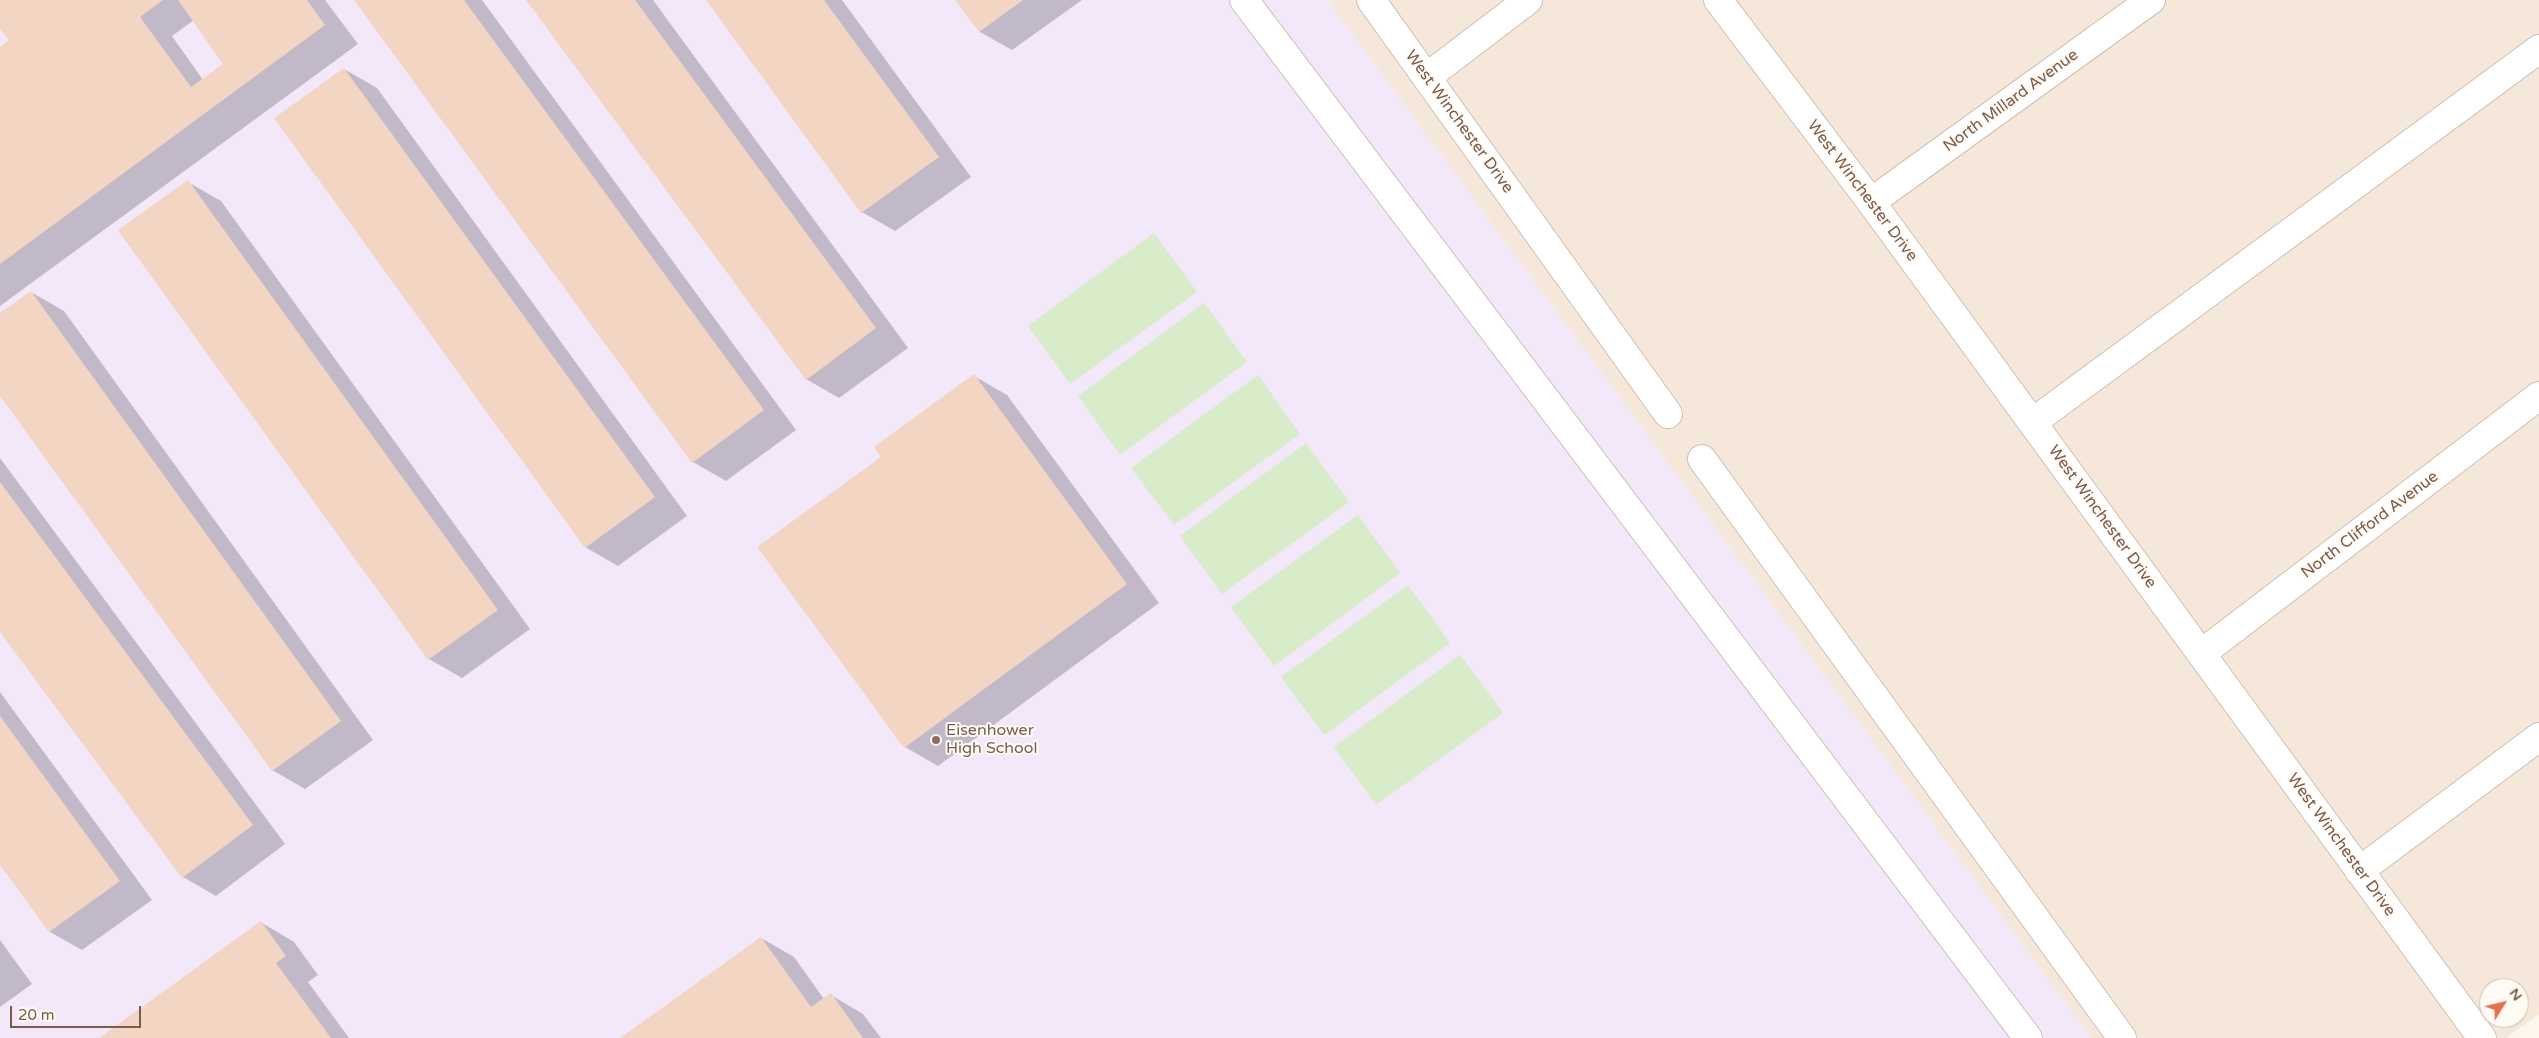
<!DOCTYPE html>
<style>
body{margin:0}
#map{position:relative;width:2539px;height:1038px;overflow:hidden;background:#fdf6ec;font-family:"Varela Round",sans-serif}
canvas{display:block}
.north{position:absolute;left:2479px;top:978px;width:50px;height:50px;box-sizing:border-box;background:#fffaf3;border:1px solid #cabbb1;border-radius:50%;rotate:54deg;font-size:14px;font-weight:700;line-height:20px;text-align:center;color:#7a5c4d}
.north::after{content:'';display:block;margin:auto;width:18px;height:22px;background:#e76f51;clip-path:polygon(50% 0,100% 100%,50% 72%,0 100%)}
.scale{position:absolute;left:10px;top:1006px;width:131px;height:22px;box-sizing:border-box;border:2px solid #7a5c4d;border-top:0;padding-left:6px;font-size:15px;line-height:18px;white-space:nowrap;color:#7a5c4d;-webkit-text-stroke:4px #fffaf3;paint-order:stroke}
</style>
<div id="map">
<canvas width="2539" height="1038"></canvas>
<div class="north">N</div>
<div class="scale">20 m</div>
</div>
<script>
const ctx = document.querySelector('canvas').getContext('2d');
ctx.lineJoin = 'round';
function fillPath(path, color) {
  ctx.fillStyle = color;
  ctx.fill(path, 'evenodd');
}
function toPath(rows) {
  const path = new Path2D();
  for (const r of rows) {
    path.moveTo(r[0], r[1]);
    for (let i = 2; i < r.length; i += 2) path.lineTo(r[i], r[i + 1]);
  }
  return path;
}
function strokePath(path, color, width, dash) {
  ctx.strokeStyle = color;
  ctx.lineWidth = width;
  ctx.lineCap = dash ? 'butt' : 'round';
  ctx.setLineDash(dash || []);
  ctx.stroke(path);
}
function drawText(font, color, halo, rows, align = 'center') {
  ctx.font = font + ' "Varela Round",sans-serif';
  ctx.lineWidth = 4;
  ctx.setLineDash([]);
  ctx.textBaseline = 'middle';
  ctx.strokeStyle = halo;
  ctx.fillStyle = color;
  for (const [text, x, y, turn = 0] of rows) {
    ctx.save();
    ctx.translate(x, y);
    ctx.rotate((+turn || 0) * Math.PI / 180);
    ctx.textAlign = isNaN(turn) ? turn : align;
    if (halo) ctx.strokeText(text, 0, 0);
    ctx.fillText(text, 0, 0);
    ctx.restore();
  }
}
fillPath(toPath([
 [1327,0,2539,0,2539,1014,2506,1038,2091,1038],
 [2489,988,2519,988,2519,1018,2489,1018]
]), '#f5e8da');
fillPath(toPath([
 [0,0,1327,0,2091,1038,0,1038]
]), '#f3e8fa');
fillPath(toPath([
 [1154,233,1197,292,1070,384,1028,326],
 [1204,303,1247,362,1120,455,1078,396],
 [1258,375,1300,434,1174,525,1131,468],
 [1306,443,1349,502,1222,594,1180,536],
 [1358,515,1400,573,1274,666,1231,607],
 [1408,585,1450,643,1324,735,1281,677],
 [1460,655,1503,713,1376,805,1334,747]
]), '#d8ecc9');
fillPath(toPath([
 [0,0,325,0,358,44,0,306,0,48,10,41,0,27],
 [194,20,225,64,203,80,172,36],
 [355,0,482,0,796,430,726,481,693,462],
 [528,0,653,0,908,348,839,398,806,379],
 [708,0,842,0,971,177,895,231,862,212],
 [957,0,1082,0,1012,50,980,32],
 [344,69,377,88,687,516,618,566,585,547],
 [188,182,221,201,530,629,462,678,429,659,119,231],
 [31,292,64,311,373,740,305,789,272,770,0,394,0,314],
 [974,376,1007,395,1159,603,938,766,905,747],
 [0,458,285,844,216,896,183,877,0,629],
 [0,692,152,900,82,950,50,932,0,863],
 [262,923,294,942,318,975,308,982,349,1038,101,1038],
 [761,938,794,957,824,999,831,995,863,1014,881,1038,622,1038],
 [0,940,32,984,0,1007]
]), '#0003');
fillPath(toPath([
 [0,0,163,0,140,17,191,87,223,64,178,0,307,0,325,25,0,264,0,47,9,40,0,29],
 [354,0,464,0,764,410,692,463],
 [526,0,635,0,876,328,806,380],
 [706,0,824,0,939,157,861,213],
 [955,0,1023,0,979,32],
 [344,68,655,497,585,548,274,118],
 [188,180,498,610,428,660,118,230],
 [31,291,341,721,272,771,0,396,0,313],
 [974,374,1127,584,904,748,757,547,881,457,874,447],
 [0,482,253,825,182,878,0,632],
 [0,716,120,881,49,932,0,865],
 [261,921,286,956,276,963,331,1038,99,1038],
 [761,937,811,1007,831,993,863,1038,620,1038]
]), '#f3d5c3');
const minor = toPath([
 [1244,0,2028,1038],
 [1371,0,1668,414],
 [1718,0,1871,202,2482,1038],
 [1427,77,1528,0],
 [1871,202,2151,0],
 [2033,422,2539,49],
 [1702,459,2122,1038],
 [2202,653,2539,396],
 [2359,871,2539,737]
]);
strokePath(minor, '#d1beb0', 30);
strokePath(minor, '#fff', 28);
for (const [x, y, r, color] of [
 [936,740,5,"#8d6e63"]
]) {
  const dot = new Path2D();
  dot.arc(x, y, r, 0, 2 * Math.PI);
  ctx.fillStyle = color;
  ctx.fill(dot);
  strokePath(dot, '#fffaf3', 2);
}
drawText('16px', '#7a5c4d', '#fffaf3', [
 ["North Millard Avenue",2011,101,-36],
 ["West Winchester Drive",1459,122,54],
 ["West Winchester Drive",1862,191,53],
 ["West Winchester Drive",2102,517,54],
 ["North Clifford Avenue",2370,525,-37],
 ["West Winchester Drive",2341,845,54]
]);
drawText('16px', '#785e54', '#fffaf3', [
 ["Eisenhower",946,731],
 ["High School",946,749]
], 'left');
</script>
